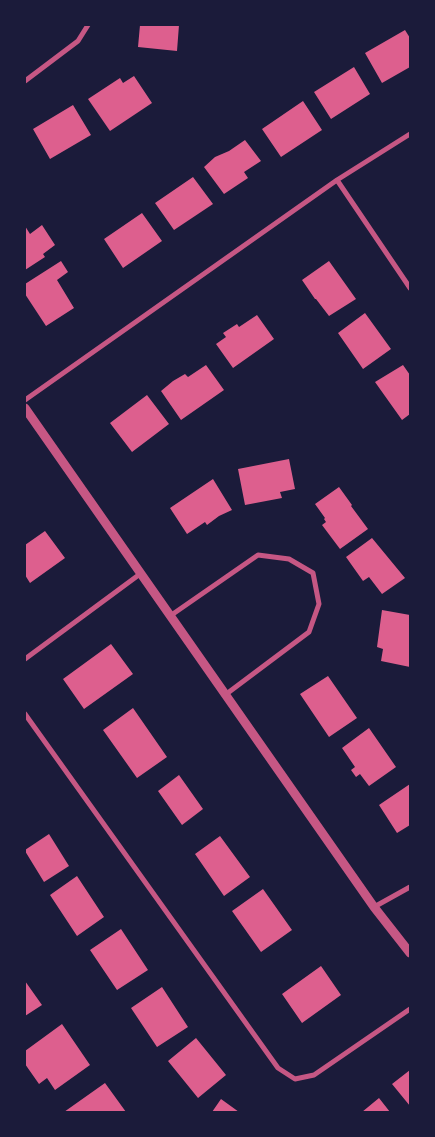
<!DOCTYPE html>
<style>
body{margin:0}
#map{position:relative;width:435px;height:1137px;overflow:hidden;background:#1b1b3a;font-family:Poppins,sans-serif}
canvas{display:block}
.frame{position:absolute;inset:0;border:26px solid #1b1b3a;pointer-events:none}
</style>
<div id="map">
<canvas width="435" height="1137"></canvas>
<div class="frame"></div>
</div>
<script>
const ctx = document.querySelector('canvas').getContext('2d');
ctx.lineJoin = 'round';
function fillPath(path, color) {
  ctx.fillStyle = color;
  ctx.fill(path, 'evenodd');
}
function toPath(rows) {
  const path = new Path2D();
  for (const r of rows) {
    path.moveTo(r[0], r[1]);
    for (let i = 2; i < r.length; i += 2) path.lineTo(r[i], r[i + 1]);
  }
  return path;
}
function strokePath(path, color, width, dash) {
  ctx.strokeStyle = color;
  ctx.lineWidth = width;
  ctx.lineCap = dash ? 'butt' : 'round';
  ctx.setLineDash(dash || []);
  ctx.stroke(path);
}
fillPath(toPath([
 [140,25,179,25,177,51,138,47],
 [405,30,410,38,410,67,382,83,365,53],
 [354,67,370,94,331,119,314,92],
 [134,76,152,103,110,131,88,99,120,78,123,83],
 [303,101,322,130,281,157,262,129],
 [73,105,91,135,50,159,33,129],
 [245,140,261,161,244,172,248,178,224,194,204,167,215,157,229,151],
 [193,177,213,204,174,230,155,203],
 [142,213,162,241,123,268,104,239],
 [42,225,55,245,43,254,45,257,25,270,25,226,30,234],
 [61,261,68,272,57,280,74,308,46,326,25,294,25,284],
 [329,261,356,299,329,316,316,299,315,299,302,280],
 [365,313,391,349,363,369,338,333],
 [257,315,274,339,233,368,216,344,226,337,223,333,237,324,239,327],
 [206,365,224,390,181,420,161,391,173,381,185,374,188,377],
 [403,365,410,375,410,414,402,420,375,382],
 [147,395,169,424,132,452,110,423],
 [289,459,295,489,280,492,282,498,245,505,238,469],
 [213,479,232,510,219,516,207,525,205,522,187,534,170,508],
 [339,487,352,505,351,506,368,529,340,549,322,525,326,522,324,519,325,518,315,504],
 [45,531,65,558,30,583,25,575,25,545],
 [372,538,405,578,382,594,369,577,363,581,346,557],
 [382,610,410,615,410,667,381,661,383,649,377,647],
 [111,644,133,674,84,709,63,679],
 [328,676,357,718,329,737,300,694],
 [133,708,167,757,137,778,103,730],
 [369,728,396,767,369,786,360,774,356,777,351,770,355,767,342,748],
 [179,775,203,809,182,825,158,791],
 [410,784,410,825,397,833,379,805],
 [49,834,69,866,44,882,25,851,25,850],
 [220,836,250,877,224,896,195,854],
 [77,876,104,917,77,936,50,895],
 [263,889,292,930,261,952,232,911],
 [121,929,148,970,117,990,90,950],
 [321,966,341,995,302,1023,282,994],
 [25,981,42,1005,25,1016],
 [162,987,188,1027,157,1047,131,1008],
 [62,1024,90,1065,55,1090,47,1078,39,1084,25,1064,25,1051],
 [196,1038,226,1075,198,1098,168,1061],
 [410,1070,410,1106,392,1084],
 [105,1083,126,1112,64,1112],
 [379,1098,390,1112,362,1112],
 [221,1099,239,1112,212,1112]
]), '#dd5f8e');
strokePath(toPath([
 [25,81,78,41,88,25],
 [337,180,410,288],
 [25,400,337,180,410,134],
 [170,616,258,555,289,559,313,573,319,604,309,632,225,695],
 [25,659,140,574],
 [25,714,278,1068,295,1079,314,1075,410,1009],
 [374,907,410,887]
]), '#c65784', 5);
strokePath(toPath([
 [25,408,374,907,410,953]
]), '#c65784', 9);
</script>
